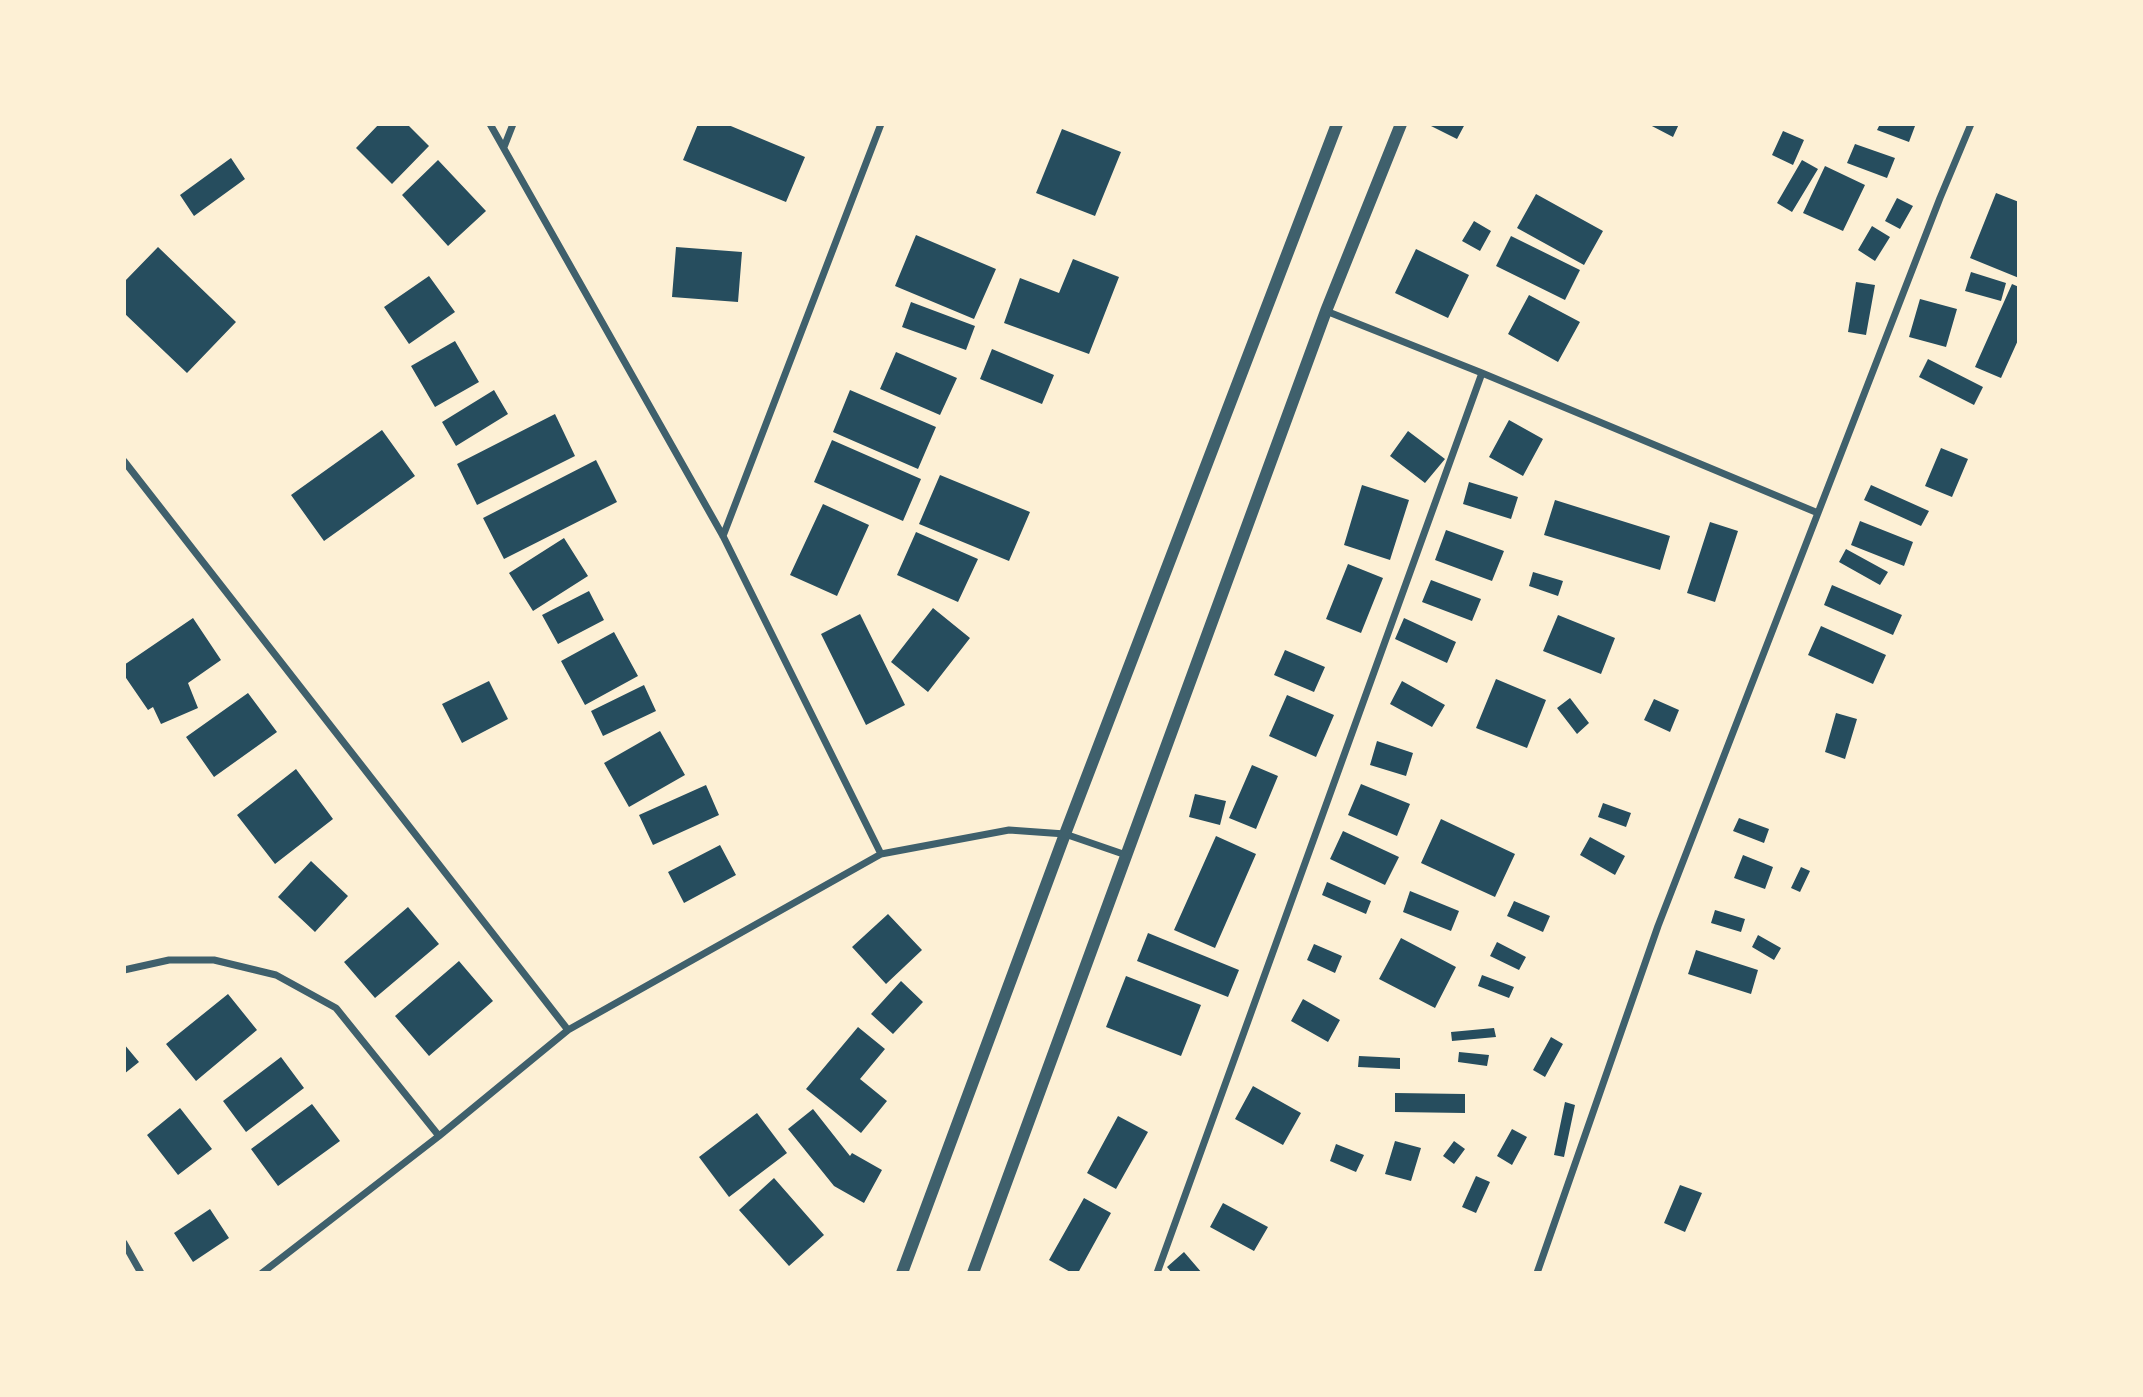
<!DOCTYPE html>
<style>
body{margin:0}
#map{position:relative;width:2143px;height:1397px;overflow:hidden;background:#fdf0d5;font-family:Commissioner,sans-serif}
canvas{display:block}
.frame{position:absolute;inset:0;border:126px solid #fdf0d5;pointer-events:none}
</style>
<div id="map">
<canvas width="2143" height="1397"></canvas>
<div class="frame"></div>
</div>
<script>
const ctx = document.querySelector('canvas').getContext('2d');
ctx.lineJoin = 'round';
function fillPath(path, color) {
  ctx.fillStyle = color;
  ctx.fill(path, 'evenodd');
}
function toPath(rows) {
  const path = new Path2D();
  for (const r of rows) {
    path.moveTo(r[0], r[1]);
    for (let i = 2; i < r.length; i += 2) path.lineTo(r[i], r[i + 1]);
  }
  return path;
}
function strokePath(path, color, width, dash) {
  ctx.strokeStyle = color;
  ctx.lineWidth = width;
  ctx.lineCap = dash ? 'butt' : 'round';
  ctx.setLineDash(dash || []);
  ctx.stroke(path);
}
fillPath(toPath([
 [379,124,407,124,429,146,392,184,356,148],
 [698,124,726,124,805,157,786,202,683,160],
 [1427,124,1465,124,1457,139],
 [1648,124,1679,124,1673,137],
 [1880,124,1909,124,1915,126,1909,142,1877,130],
 [1062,129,1121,152,1095,216,1036,193],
 [1783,131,1804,140,1793,165,1772,155],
 [1855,144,1895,158,1887,178,1847,163],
 [231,158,245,179,194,216,180,195],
 [438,160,486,211,448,246,402,195],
 [1802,160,1818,169,1792,212,1777,203],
 [1825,166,1865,185,1843,231,1803,213],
 [1996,193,2019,202,2019,278,1970,258],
 [1536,194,1603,231,1584,265,1517,228],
 [1897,198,1913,206,1900,229,1885,221],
 [1474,221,1491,231,1480,251,1462,241],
 [1872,226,1890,237,1875,261,1858,250],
 [916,235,996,269,974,319,895,286],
 [1511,236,1580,270,1565,300,1496,266],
 [158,247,236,322,187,373,124,313,124,282],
 [676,247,742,252,738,302,672,297],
 [1416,249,1469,275,1448,318,1395,293],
 [1073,259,1119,277,1089,354,1004,323,1020,278,1059,293],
 [1971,272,2006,283,2001,301,1965,291],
 [429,276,455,312,409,344,384,307],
 [1856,282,1875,285,1866,335,1848,332],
 [2012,284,2019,287,2019,338,2001,378,1975,367],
 [1529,295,1580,322,1558,362,1508,334],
 [1920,299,1957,309,1946,347,1909,337],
 [911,302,975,326,966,350,902,327],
 [455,341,479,382,435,407,411,366],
 [992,349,1054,375,1042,404,980,379],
 [896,352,957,378,940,415,880,389],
 [1928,359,1983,387,1974,405,1919,377],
 [494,390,508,414,456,446,442,422],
 [850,390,936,427,918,469,833,432],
 [555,414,575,456,477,505,457,464],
 [1509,420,1543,439,1523,476,1489,457],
 [382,430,415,476,324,541,291,495],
 [1408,431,1445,459,1425,483,1390,456],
 [832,440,921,479,903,521,814,482],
 [1941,448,1968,459,1952,497,1925,486],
 [596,460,617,502,504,559,483,518],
 [940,475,1030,512,1009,561,919,524],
 [1469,482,1518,497,1511,519,1463,504],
 [1362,485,1409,500,1390,560,1344,545],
 [1871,485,1929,511,1921,526,1864,500],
 [1555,500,1670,536,1660,570,1544,535],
 [823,504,869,525,837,596,790,575],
 [1860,521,1913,542,1904,566,1851,545],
 [1710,522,1738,531,1715,602,1687,593],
 [1446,530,1504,551,1492,581,1435,560],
 [916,532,978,559,958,602,897,575],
 [564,538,588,576,533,611,509,573],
 [1846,549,1888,572,1880,585,1839,562],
 [1348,564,1383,578,1361,633,1326,619],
 [1533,572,1563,581,1558,596,1529,586],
 [1431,580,1481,599,1472,621,1422,602],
 [1832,585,1902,615,1893,635,1824,605],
 [589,591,604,620,558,644,542,615],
 [933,608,970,638,928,692,891,662],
 [860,614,905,705,866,725,821,634],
 [1558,615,1615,638,1601,674,1543,651],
 [193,618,221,660,188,683,198,708,161,724,153,707,148,710,124,675,124,665],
 [1404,618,1456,642,1447,663,1395,639],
 [1821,626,1886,655,1873,684,1808,655],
 [614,632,638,676,585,705,561,661],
 [1285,650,1325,667,1314,692,1274,675],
 [1496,679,1546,700,1527,748,1476,728],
 [489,681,508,719,462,743,442,704],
 [1402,681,1445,705,1432,727,1390,704],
 [644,685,656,711,603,736,591,711],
 [248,693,277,732,214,777,186,737],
 [1287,695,1334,715,1316,757,1269,736],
 [1570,698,1589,723,1577,734,1557,708],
 [1654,699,1679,710,1670,732,1644,720],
 [1836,713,1857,719,1845,759,1825,752],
 [660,731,685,775,629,807,604,763],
 [1377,741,1413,753,1406,776,1370,765],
 [1252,765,1278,776,1256,829,1229,818],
 [296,769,333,819,275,864,237,815],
 [1361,784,1410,804,1397,836,1348,815],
 [706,785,719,815,653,845,639,815],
 [1195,794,1226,801,1220,825,1189,817],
 [1603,803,1631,813,1626,827,1598,817],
 [1739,818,1769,829,1764,843,1733,831],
 [1441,819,1515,854,1495,897,1421,863],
 [1343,831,1399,857,1385,885,1330,859],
 [1216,836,1256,854,1215,948,1174,930],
 [1590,837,1625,856,1615,875,1580,855],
 [720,845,736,875,684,903,668,872],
 [1743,855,1773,867,1765,889,1734,878],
 [311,861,348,896,315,932,278,897],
 [1801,867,1810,871,1800,892,1791,888],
 [1327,882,1371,901,1366,914,1322,895],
 [1410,891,1459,911,1451,931,1403,912],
 [1514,901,1550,916,1543,932,1507,916],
 [408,907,439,944,375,998,344,962],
 [1715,910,1745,919,1741,932,1711,923],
 [888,914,922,950,886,984,852,947],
 [1148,933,1239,970,1228,997,1137,961],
 [1758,935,1781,948,1774,960,1752,947],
 [1401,938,1456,967,1435,1008,1379,979],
 [1497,942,1526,957,1519,970,1490,956],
 [1314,944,1342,956,1335,973,1307,960],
 [1696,950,1758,970,1751,994,1688,974],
 [459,961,493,1001,429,1056,395,1016],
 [1482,975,1514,987,1509,998,1478,986],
 [1126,976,1201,1005,1181,1056,1106,1027],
 [901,981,923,1002,893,1034,871,1014],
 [228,994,257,1030,196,1081,166,1044],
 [1303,999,1340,1020,1328,1042,1291,1021],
 [858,1027,885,1049,860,1079,887,1101,861,1133,806,1089],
 [1494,1028,1496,1037,1452,1041,1451,1032],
 [1551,1037,1563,1044,1545,1077,1533,1070],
 [124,1044,139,1062,124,1074],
 [1459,1052,1489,1055,1487,1066,1458,1062],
 [1359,1056,1400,1058,1400,1069,1358,1067],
 [281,1057,304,1088,246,1132,223,1101],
 [1253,1086,1301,1113,1283,1145,1235,1119],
 [1395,1093,1465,1094,1465,1113,1395,1112],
 [1565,1102,1575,1105,1564,1157,1554,1155],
 [312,1104,340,1141,278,1186,251,1149],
 [180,1108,212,1149,178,1175,147,1135],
 [813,1109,850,1156,852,1153,882,1170,864,1203,834,1186,788,1129],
 [757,1113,787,1153,729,1197,699,1157],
 [1118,1116,1148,1132,1116,1189,1087,1173],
 [1512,1129,1527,1137,1512,1165,1497,1156],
 [1395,1141,1421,1148,1411,1181,1385,1174],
 [1454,1141,1465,1149,1454,1164,1443,1156],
 [1336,1144,1364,1155,1356,1172,1330,1161],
 [1476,1176,1490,1182,1476,1213,1462,1207],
 [774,1178,824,1235,789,1266,739,1210],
 [1680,1185,1702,1193,1685,1232,1664,1223],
 [1084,1198,1111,1213,1078,1273,1072,1273,1049,1260],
 [1223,1203,1268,1227,1254,1251,1210,1227],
 [210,1209,229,1238,193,1262,174,1233],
 [1184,1252,1202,1273,1172,1273,1167,1267]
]), '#264d5e');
strokePath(toPath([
 [490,124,723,536,881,854],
 [504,147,513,124],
 [1326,311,1482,373,1818,513],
 [124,461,568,1030],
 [723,536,881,124],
 [124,970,169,960,214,960,276,975,336,1008,439,1136],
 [124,1243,141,1273],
 [262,1273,439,1136,568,1030,881,854,1009,830,1065,834,1126,855],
 [1157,1273,1482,373],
 [1537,1273,1658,926,1940,198,1971,124]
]), '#3f606c', 7);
strokePath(toPath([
 [902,1273,1065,834,1337,124],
 [973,1273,1326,311,1401,124]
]), '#3f606c', 12);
</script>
